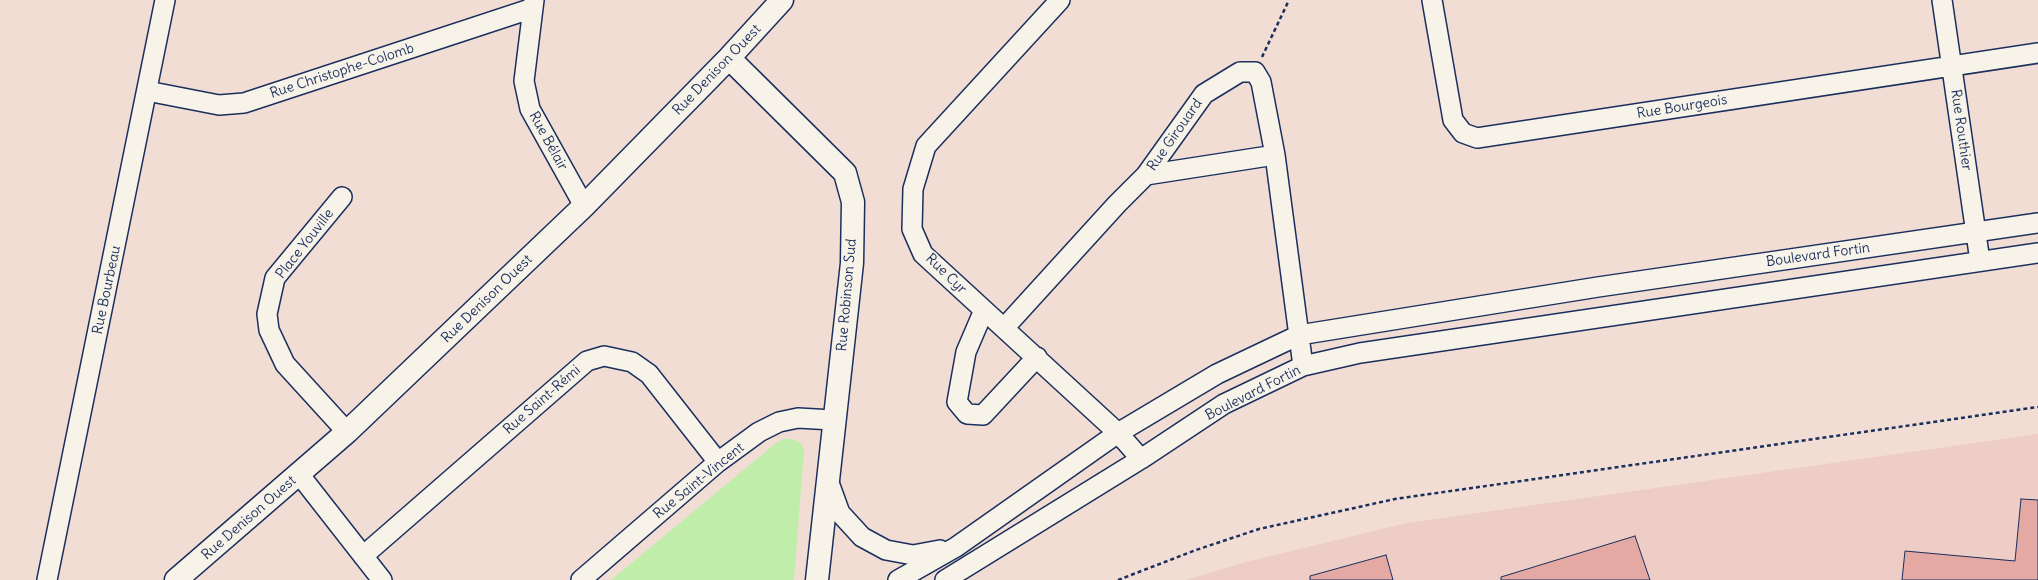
<!DOCTYPE html>
<meta charset="utf-8">
<style>
body{margin:0}
canvas{display:block;background:#f1ddd3}
</style>
<canvas width="2038" height="580"></canvas>
<script>
const ctx = document.querySelector('canvas').getContext('2d');
ctx.lineJoin = 'round';
function fillPath(path, color) {
  ctx.fillStyle = color;
  ctx.fill(path, 'evenodd');
}
function toPath(rows) {
  const path = new Path2D();
  for (const r of rows) {
    path.moveTo(r[0], r[1]);
    for (let i = 2; i < r.length; i += 2) path.lineTo(r[i], r[i + 1]);
  }
  return path;
}
function strokePath(path, color, width, dash) {
  ctx.strokeStyle = color;
  ctx.lineWidth = width;
  ctx.lineCap = dash ? 'butt' : 'round';
  ctx.setLineDash(dash || []);
  ctx.stroke(path);
}
function drawText(font, color, halo, rows, align = 'center') {
  ctx.font = font + ' Delius,sans-serif';
  ctx.lineWidth = 3.5;
  ctx.setLineDash([]);
  ctx.textBaseline = 'middle';
  ctx.strokeStyle = halo;
  ctx.fillStyle = color;
  for (const [text, x, y, turn = 0] of rows) {
    ctx.save();
    ctx.translate(x, y);
    ctx.rotate((+turn || 0) * Math.PI / 180);
    ctx.textAlign = isNaN(turn) ? turn : align;
    if (halo) ctx.strokeText(text, 0, 0);
    ctx.fillText(text, 0, 0);
    ctx.restore();
  }
}
fillPath(toPath([
 [2038,434,2038,580,1185,580,1246,562,1407,523]
]), '#edcdc5');
fillPath(toPath([
 [784,439,793,439,801,443,804,450,794,580,611,580,776,443]
]), '#c0edaa');
const building = toPath([
 [2021,499,2038,500,2038,580,1902,580,1905,551,2015,561,2021,499],
 [1635,536,1650,580,1501,580,1501,577,1635,536],
 [1386,555,1393,580,1310,580,1310,576,1386,555]
]);
fillPath(building, '#e4a9a3');
strokePath(building, '#1b2f5e', 1);
const street = toPath([
 [534,0,524,81,530,109,584,206],
 [1060,0,926,146,913,189,912,229,923,254,1118,433,1141,459],
 [1432,0,1453,120,1463,133,1477,138,2038,53],
 [1942,0,1980,261],
 [147,91,219,105,244,103,533,8],
 [1146,175,1204,94,1240,72,1255,72,1261,82,1275,155],
 [342,197,275,278,267,314,269,330,285,364,347,432],
 [984,310,966,352,957,402,967,414,983,415,1037,357],
 [1005,327,1117,204,1146,175,1275,155,1303,366],
 [299,474,382,580],
 [828,480,840,513,862,537,886,550,913,555,940,550],
 [363,556,587,361,604,356,632,362,649,374,718,462],
 [47,580,165,0],
 [581,580,718,462,759,432,779,422,798,418,833,420],
 [898,580,956,547,1118,433,1217,374,1299,335,1598,287,2038,223],
 [945,580,1141,459,1224,404,1303,366,1360,353,2038,253]
]);
const secondary = toPath([
 [729,58,845,173,853,202,852,263,817,580],
 [176,580,347,432,584,206,729,58,782,0]
]);
strokePath(street, '#1b2f5e', 22);
strokePath(secondary, '#1b2f5e', 25);
strokePath(toPath([
 [1262,57,1289,0],
 [1118,580,1196,550,1259,529,1395,499,2038,407]
]), '#1b2f5e', 2.5, [4, 3]);
strokePath(street, '#f7f3e8', 19);
strokePath(secondary, '#f7f3e8', 22);
drawText('14px', '#1b2f5e', '#f7f3e8', [
 ["Rue Denison Ouest",717,70,-46],
 ["Rue Christophe-Colomb",342,71,-18],
 ["Rue Bourgeois",1682,107,-9],
 ["Rue Routhier",1961,130,82],
 ["Rue Girouard",1175,135,-55],
 ["Rue Bélair",548,141,61],
 ["Place Youville",305,244,-52],
 ["Boulevard Fortin",1818,255,-8],
 ["Rue Cyr",946,274,44],
 ["Rue Bourbeau",107,290,-78],
 ["Rue Robinson Sud",847,295,-85],
 ["Rue Denison Ouest",487,299,-44],
 ["Boulevard Fortin",1253,393,-27],
 ["Rue Saint-Rémi",542,400,-41],
 ["Rue Saint-Vincent",699,481,-39],
 ["Rue Denison Ouest",249,518,-41]
]);
</script>
